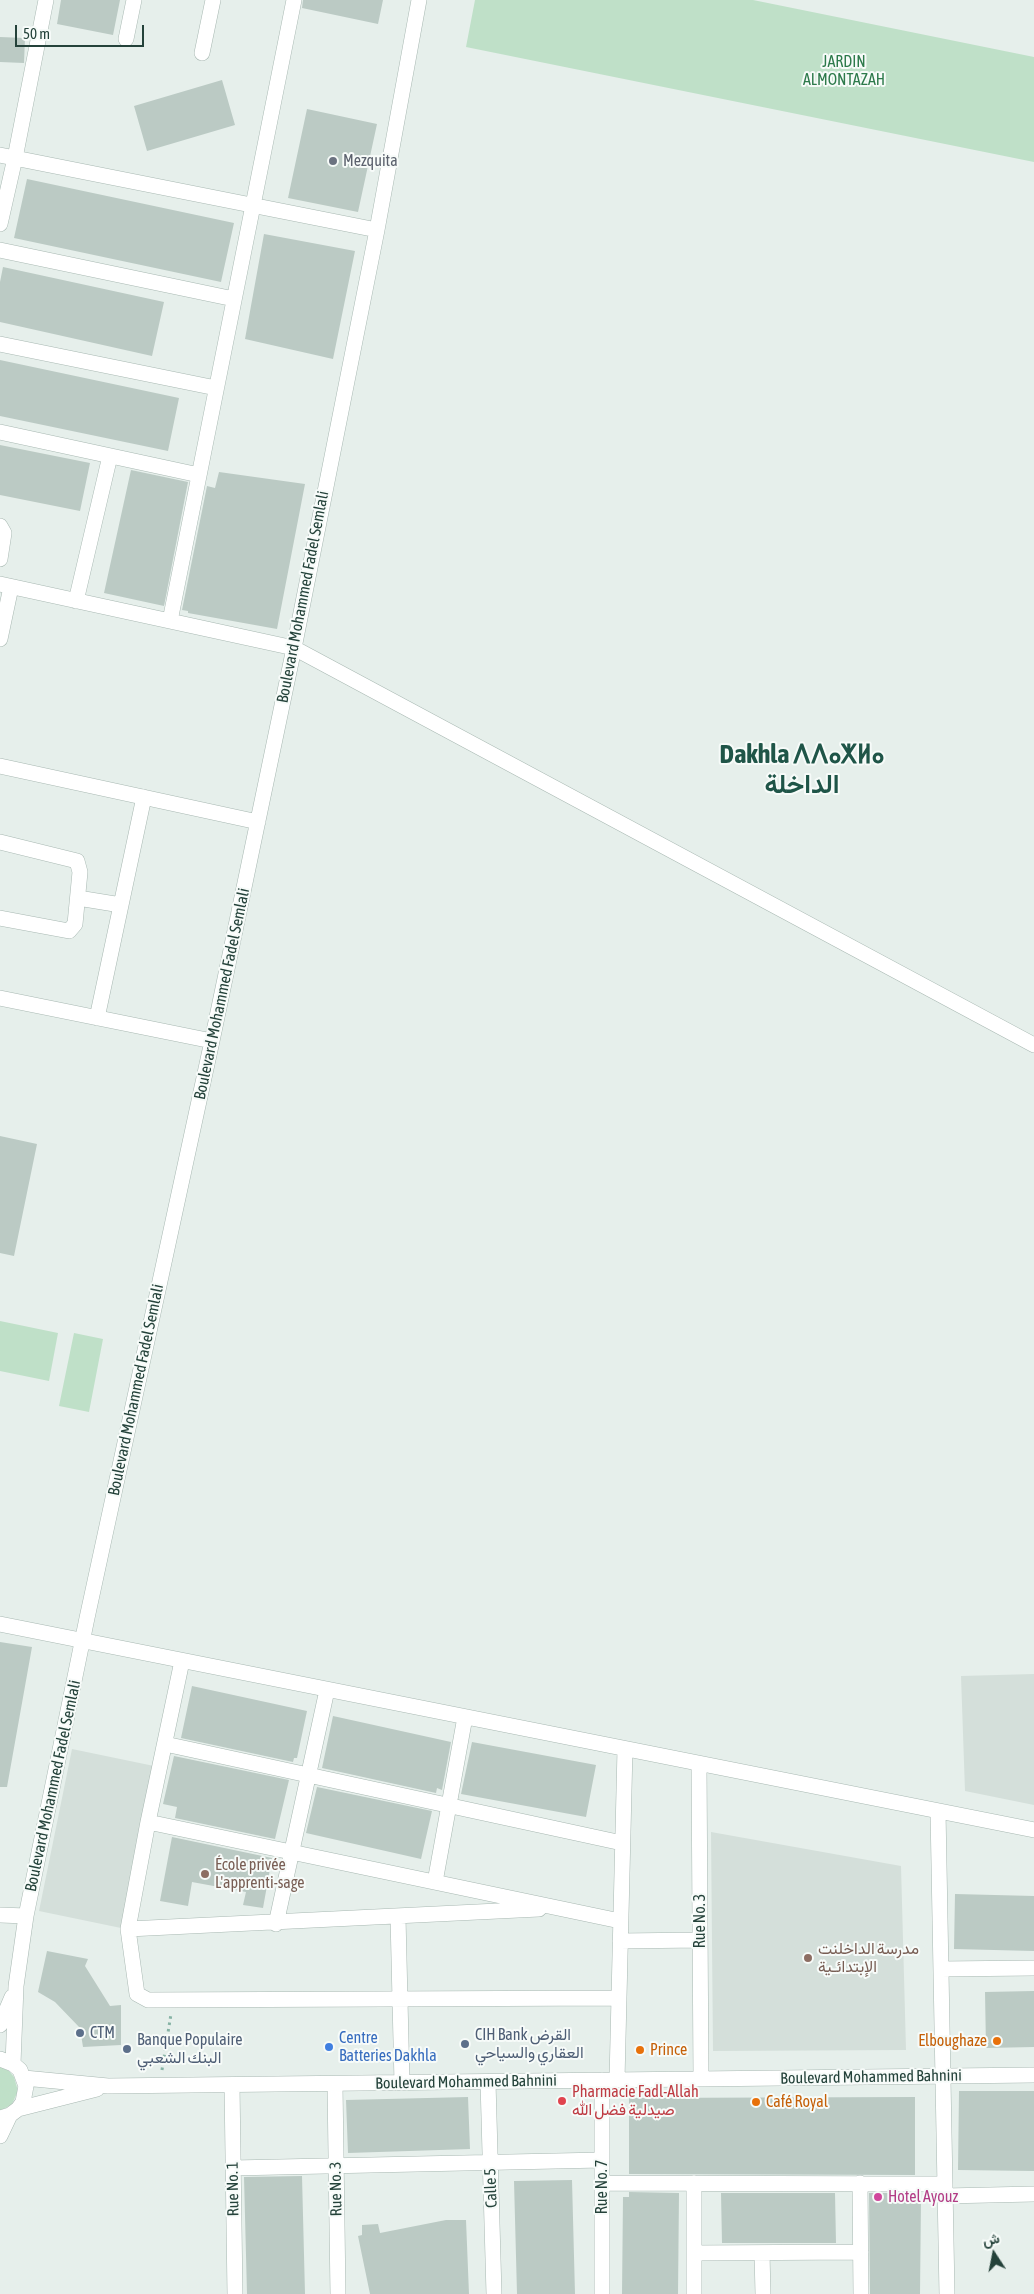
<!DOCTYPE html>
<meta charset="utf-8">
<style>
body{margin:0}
#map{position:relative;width:1034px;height:2294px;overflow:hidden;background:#e6efeb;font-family:"Asap Condensed",Vazirmatn,sans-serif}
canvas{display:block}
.north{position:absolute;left:969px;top:2229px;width:50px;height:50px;-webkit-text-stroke:4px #f7fbf9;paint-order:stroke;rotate:349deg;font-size:14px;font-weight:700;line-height:20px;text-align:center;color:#24423a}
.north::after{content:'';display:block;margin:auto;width:18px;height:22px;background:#24423a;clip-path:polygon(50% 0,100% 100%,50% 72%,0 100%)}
.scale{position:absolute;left:15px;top:25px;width:129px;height:22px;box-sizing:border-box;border:2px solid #24423a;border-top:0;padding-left:6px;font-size:15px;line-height:18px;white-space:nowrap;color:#24423a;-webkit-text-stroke:4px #f7fbf9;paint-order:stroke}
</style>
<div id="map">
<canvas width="1034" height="2294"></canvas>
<div class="north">ش</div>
<div class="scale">50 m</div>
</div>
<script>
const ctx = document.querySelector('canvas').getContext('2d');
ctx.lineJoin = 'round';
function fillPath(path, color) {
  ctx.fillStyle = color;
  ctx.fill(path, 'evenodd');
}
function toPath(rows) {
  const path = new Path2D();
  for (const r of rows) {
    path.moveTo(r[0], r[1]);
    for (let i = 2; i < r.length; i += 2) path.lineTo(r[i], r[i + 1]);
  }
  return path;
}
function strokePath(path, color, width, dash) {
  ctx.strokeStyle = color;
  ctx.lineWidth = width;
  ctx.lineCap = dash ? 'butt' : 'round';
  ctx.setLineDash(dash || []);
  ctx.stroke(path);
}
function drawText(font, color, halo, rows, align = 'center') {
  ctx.font = font + ' "Asap Condensed",Vazirmatn,"Noto Sans Tifinagh",sans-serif';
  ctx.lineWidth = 4;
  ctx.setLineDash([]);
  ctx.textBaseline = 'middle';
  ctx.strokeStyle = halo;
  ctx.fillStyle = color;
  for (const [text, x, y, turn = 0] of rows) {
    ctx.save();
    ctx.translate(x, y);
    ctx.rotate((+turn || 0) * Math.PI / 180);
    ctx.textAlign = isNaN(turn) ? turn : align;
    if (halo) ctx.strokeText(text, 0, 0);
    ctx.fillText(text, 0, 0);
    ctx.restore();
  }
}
fillPath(toPath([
 [1034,1674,1034,1805,965,1791,961,1676],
 [72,1749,154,1766,121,1928,39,1911],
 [711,1832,901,1866,906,2050,713,2051]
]), '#d4dfda');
fillPath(toPath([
 [475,0,753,0,1034,57,1034,162,466,47],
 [0,1321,58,1333,49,1381,0,1371],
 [74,1333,103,1339,89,1412,59,1406],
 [0,2067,9,2071,14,2077,18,2091,12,2104,0,2111]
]), '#bfe0c8');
fillPath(toPath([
 [61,0,120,0,113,35,57,24],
 [303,0,383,0,378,24,302,8],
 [0,37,25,38,24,63,0,62],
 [222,80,235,125,147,151,134,106],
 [307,109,377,124,358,212,288,198],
 [27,179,234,223,221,282,14,238],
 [264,234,355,251,333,359,245,339],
 [3,267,164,302,152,356,0,322,0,282],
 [0,360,179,398,168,451,0,416],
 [0,445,90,463,80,511,0,495],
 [131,470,188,482,164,606,104,593],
 [219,472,305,484,277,629,188,613,188,611,182,610,207,486,215,488],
 [0,1136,37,1144,14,1256,0,1253],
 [0,1642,32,1647,7,1787,0,1787],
 [192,1686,307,1711,297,1758,294,1758,293,1762,181,1738],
 [333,1716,451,1742,442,1790,437,1788,436,1793,322,1768],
 [472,1742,596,1765,586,1817,461,1794],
 [174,1756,289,1780,275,1839,175,1818,177,1807,163,1804],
 [317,1787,432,1811,421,1859,306,1833],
 [172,1837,272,1858,263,1908,243,1905,246,1892,192,1882,188,1906,160,1901],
 [955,1894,1034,1896,1034,1951,954,1949],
 [47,1951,88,1959,85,1966,110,2006,121,2005,121,2045,83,2047,80,2028,55,2002,38,1992],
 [1034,1991,1034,2047,986,2048,985,1992],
 [959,2091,1034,2091,1034,2171,958,2170],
 [468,2097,470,2149,348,2153,346,2100],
 [915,2097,915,2175,629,2174,629,2098],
 [302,2176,305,2294,247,2294,244,2177],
 [572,2180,575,2294,517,2294,514,2181],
 [629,2192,679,2193,678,2294,622,2294,623,2197,629,2197],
 [721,2193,835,2193,836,2243,722,2243],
 [869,2193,915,2193,915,2197,921,2197,920,2294,870,2294],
 [446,2220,466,2220,469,2294,370,2294,358,2236,362,2235,362,2225,378,2224,380,2233]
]), '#bbcac4');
const minor = toPath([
 [126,39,134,0],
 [202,53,213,0],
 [0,155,377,230],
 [0,224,15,158,46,0],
 [0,250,234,299],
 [0,344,216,388],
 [0,432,199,475],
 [0,526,4,533,0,559],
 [0,584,294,648,1034,1045],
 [76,601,110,456],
 [170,621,294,0],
 [0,639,11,587],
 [0,766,258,822],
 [0,842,77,861,80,872,75,924,69,931,0,918],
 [78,898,121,905],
 [0,998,212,1041],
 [97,1018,144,797],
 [0,1624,1034,1830],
 [182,1661,148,1822,128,1929,137,1994,148,2000,619,1998],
 [165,1744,622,1843],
 [699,1764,701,2079],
 [938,1811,947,2294],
 [148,1822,620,1921],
 [435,1882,465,1717],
 [0,1915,26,1916],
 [398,1917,402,2083],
 [276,1924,327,1690],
 [128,1929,539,1909],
 [620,1941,700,1940],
 [941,1969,1034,1968],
 [0,2025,12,1997],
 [0,2059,13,2064,20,2070,26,2086,23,2102,18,2109,10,2115,0,2118],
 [13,2064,16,1986,26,1916,87,1618,212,1041,294,648,377,230,419,0],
 [24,2078,108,2086,1034,2075],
 [602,2080,602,2294],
 [617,2080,625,1749],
 [488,2082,494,2294],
 [232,2085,235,2294],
 [335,2085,338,2294],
 [18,2109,97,2089],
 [0,2136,10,2115],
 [233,2168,602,2160],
 [602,2183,945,2184],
 [860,2183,861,2294],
 [945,2196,1034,2194],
 [694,2253,861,2252],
 [762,2253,763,2294],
 [694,2294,694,2183]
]);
strokePath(minor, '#a8b8b2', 16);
strokePath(toPath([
 [162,2070,171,2014]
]), '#86b3a5', 3, [2.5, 4]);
strokePath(minor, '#fff', 15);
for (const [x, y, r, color] of [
 [333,161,5,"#6b7280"],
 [205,1874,5,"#8d6e63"],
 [808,1958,5,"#8d6e63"],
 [80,2033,5,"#5c6f8a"],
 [997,2041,5,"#e8710a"],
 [465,2044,5,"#5c6f8a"],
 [329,2047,5,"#3f7fe0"],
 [127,2049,5,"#5c6f8a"],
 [640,2050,5,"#e8710a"],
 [562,2101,5,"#e0444e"],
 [756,2102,5,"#e8710a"],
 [878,2197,5,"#d1479c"]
]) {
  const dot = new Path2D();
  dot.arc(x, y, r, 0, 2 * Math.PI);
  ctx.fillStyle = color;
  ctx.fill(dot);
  strokePath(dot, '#f7fbf9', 2);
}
drawText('16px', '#2d7a4b', '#f7fbf9', [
 ["JARDIN",844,62],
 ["ALMONTAZAH",844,80]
]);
drawText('16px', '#5b616d', '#f7fbf9', [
 ["Mezquita",343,161]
], 'left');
drawText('16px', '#24423a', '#f7fbf9', [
 ["Boulevard Mohammed Fadel Semlali",303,597,-79],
 ["Boulevard Mohammed Fadel Semlali",222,994,-78],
 ["Boulevard Mohammed Fadel Semlali",136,1390,-78],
 ["Boulevard Mohammed Fadel Semlali",53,1786,-78],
 ["Rue No. 3",700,1921,-90],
 ["Boulevard Mohammed Bahnini",871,2077,-1],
 ["Boulevard Mohammed Bahnini",466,2082,-1],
 ["Rue No. 7",602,2187,-90],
 ["Calle 5",491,2188,-92],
 ["Rue No. 1",233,2189,-91],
 ["Rue No. 3",336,2189,-91]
]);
drawText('16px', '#785e54', '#f7fbf9', [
 ["École privée",215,1865],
 ["L'apprenti-sage",215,1883],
 ["مدرسة الداخلنت",818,1949],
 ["الإبتدائـية",818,1967]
], 'left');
drawText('16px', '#4e5e75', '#f7fbf9', [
 ["CTM",90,2033],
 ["CIH Bank القرض",475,2035],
 ["العقاري والسياحي",475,2053],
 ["Banque Populaire",137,2040],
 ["البنك الشعبي",137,2058]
], 'left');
drawText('16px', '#366cbe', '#f7fbf9', [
 ["Centre",339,2038],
 ["Batteries Dakhla",339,2056]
], 'left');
drawText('16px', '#c56008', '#f7fbf9', [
 ["Elboughaze",987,2041,"right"],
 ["Prince",650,2050],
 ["Café Royal",766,2102]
], 'left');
drawText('16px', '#be3a42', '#f7fbf9', [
 ["Pharmacie Fadl-Allah",572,2092],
 ["صيدلية فضل الله",572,2110]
], 'left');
drawText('16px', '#b23c85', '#f7fbf9', [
 ["Hotel Ayouz",888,2197]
], 'left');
drawText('bold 26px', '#1f5548', '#f7fbf9', [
 ["Dakhla ⴷⴷⴰⵅⵍⴰ",802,755],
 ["الداخلة",802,785]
]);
</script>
